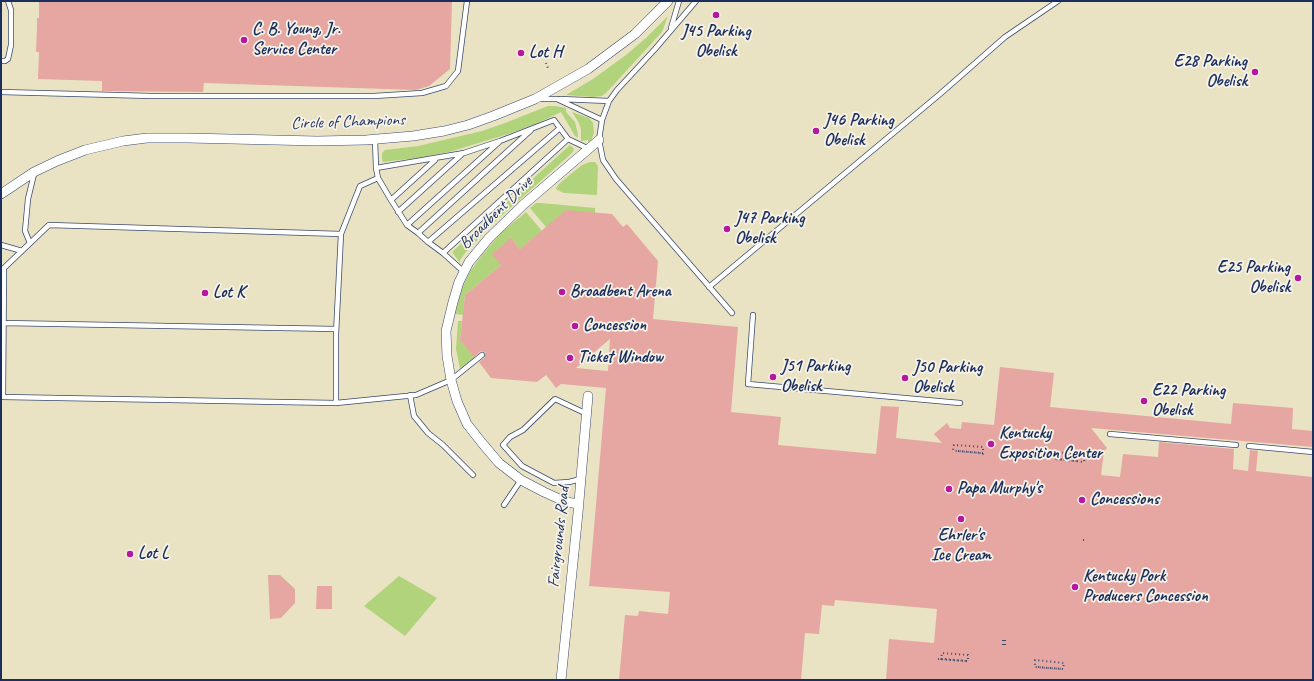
<!DOCTYPE html>
<style>
body{margin:0}
#map{position:relative;width:1314px;height:681px;overflow:hidden;background:#e9e3c3;font-family:Caveat,sans-serif}
canvas{display:block}
.frame{position:absolute;inset:0;border:2px solid #1b2f5e;pointer-events:none}
</style>
<div id="map">
<canvas width="1314" height="681"></canvas>
<div class="frame"></div>
</div>
<script>
const ctx = document.querySelector('canvas').getContext('2d');
ctx.lineJoin = 'round';
function fillPath(path, color) {
  ctx.fillStyle = color;
  ctx.fill(path, 'evenodd');
}
function toPath(rows) {
  const path = new Path2D();
  for (const r of rows) {
    path.moveTo(r[0], r[1]);
    for (let i = 2; i < r.length; i += 2) path.lineTo(r[i], r[i + 1]);
  }
  return path;
}
function strokePath(path, color, width, dash) {
  ctx.strokeStyle = color;
  ctx.lineWidth = width;
  ctx.lineCap = dash ? 'butt' : 'round';
  ctx.setLineDash(dash || []);
  ctx.stroke(path);
}
function drawText(font, color, halo, rows, align = 'center') {
  ctx.font = font + ' Caveat,sans-serif';
  ctx.lineWidth = 3.5;
  ctx.setLineDash([]);
  ctx.textBaseline = 'middle';
  ctx.strokeStyle = halo;
  ctx.fillStyle = color;
  for (const [text, x, y, turn = 0] of rows) {
    ctx.save();
    ctx.translate(x, y);
    ctx.rotate((+turn || 0) * Math.PI / 180);
    ctx.textAlign = isNaN(turn) ? turn : align;
    if (halo) ctx.strokeText(text, 0, 0);
    ctx.fillText(text, 0, 0);
    ctx.restore();
  }
}
fillPath(toPath([
 [668,16,662,32,606,93,602,96,593,97,566,95,593,79,626,55,646,38],
 [548,106,555,106,566,108,566,112,575,122,578,134,578,138,575,136,561,112,536,124,508,134,449,152,417,158,383,162,382,159,382,153,385,150,418,146,482,131,505,123],
 [572,112,589,118,593,123,594,133,591,141,588,142,588,140,581,141,581,130,579,123],
 [570,145,574,149,572,153,490,226,466,252,460,260,460,263,452,252],
 [590,162,595,162,598,166,597,195,564,193,557,190,556,188,559,184,572,173,582,165],
 [536,203,541,203,595,208,595,213,546,227,530,208],
 [526,212,542,231,520,249,511,238,501,265,465,295,463,315,455,314,462,288,471,270,482,255,502,232],
 [458,321,462,321,460,340,475,357,460,369,456,349],
 [399,576,437,598,405,636,364,606]
]), '#b1d37b');
fillPath(toPath([
 [39,1,452,1,450,69,429,86,416,90,204,83,203,92,102,91,102,81,38,79,39,52,36,52,37,28,37,18,39,18],
 [566,210,612,214,623,227,627,224,658,261,653,319,738,327,731,412,781,417,778,445,876,454,881,406,899,407,896,438,942,443,934,434,947,423,950,428,961,429,962,422,994,425,1000,367,1054,373,1050,407,1231,424,1233,403,1293,408,1292,429,1313,431,1313,447,1091,428,1107,448,1104,451,1101,475,1120,477,1123,454,1158,457,1159,442,1234,449,1233,469,1248,471,1250,450,1258,451,1256,471,1313,477,1313,680,886,680,889,639,934,643,937,609,835,600,834,606,822,605,819,634,805,633,801,680,619,680,625,615,638,616,639,611,668,614,670,592,589,586,606,388,561,384,556,388,546,375,537,382,491,378,479,362,485,357,485,352,481,351,474,357,460,340,465,295,501,265,492,254,511,238,520,249],
 [610,339,608,371,576,368],
 [268,575,280,575,295,589,295,603,281,618,270,619],
 [317,586,332,586,332,609,316,609]
]), '#e6a6a2');
const lane = toPath([
 [696,1,655,49,617,90,609,101,602,120,599,140,603,160,616,179,732,313],
 [671,28,679,1],
 [1,61,5,61,8,59,11,45,11,10,8,1],
 [1,92,152,96,374,96,422,93,446,86,458,71,467,1],
 [539,99,557,99,602,120],
 [560,99,609,101],
 [375,140,376,168,378,178,391,200],
 [435,160,391,200,407,225,418,233,428,242,443,253,464,272],
 [376,168,464,153,500,141,554,120,568,139,589,149],
 [378,178,360,186,341,234,336,334,336,403,416,395,451,380,482,355],
 [398,212,462,154],
 [407,225,499,142],
 [418,233,531,130],
 [428,242,560,128],
 [30,243,25,231,28,199,34,174],
 [1,245,22,251],
 [443,253,568,139],
 [709,287,940,94,1005,37,1058,1],
 [753,315,748,384,960,403],
 [3,323,336,329],
 [410,395,414,416,428,433,443,445,473,475],
 [336,403,3,397,4,268,49,225,341,234],
 [1110,434,1236,445],
 [1249,446,1313,452],
 [581,479,569,482,554,483,522,466,503,445,510,437,523,430,555,399,587,414],
 [504,505,521,480]
]);
const street = toPath([
 [1,194,34,172,57,161,85,150,123,141,147,138,188,138,317,141,366,140,413,136,444,131,468,125,493,116,535,99,588,69,635,34,668,1],
 [579,504,566,502,544,492,521,480,499,463,482,443,467,424,457,401,451,380,447,356,446,331,453,302,459,282,469,262,489,238,523,205,599,140],
 [561,680,578,513,588,396]
]);
strokePath(lane, '#3a4a6d', 6);
strokePath(street, '#3a4a6d', 10);
strokePath(toPath([
 [546,63,548,68],
 [570,354,571,355],
 [958,451,983,453,983,447,954,445,953,450,957,451,980,453,983,453,983,456],
 [1057,459,1084,462,1085,455,1055,452,1055,459,1079,461],
 [940,529,943,529],
 [1083,540,1085,540],
 [1003,645,1003,638],
 [1005,645,1005,639],
 [938,659,965,661,968,661,968,655,942,653,941,659,944,659,966,661],
 [1038,667,1063,669,1064,663,1035,660,1035,667,1062,669]
]), '#3a4a6d', 2, [1, 3]);
strokePath(lane, '#fff', 4.5);
strokePath(street, '#fff', 9);
for (const [x, y, r, color] of [
 [716,15,4,"#b5179e"],
 [244,40,4,"#b5179e"],
 [521,53,4,"#b5179e"],
 [1255,72,4,"#b5179e"],
 [816,131,4,"#b5179e"],
 [727,229,4,"#b5179e"],
 [1298,278,4,"#b5179e"],
 [562,292,4,"#b5179e"],
 [205,293,4,"#b5179e"],
 [575,326,4,"#b5179e"],
 [570,358,4,"#b5179e"],
 [773,377,4,"#b5179e"],
 [905,378,4,"#b5179e"],
 [1144,401,4,"#b5179e"],
 [991,444,4,"#b5179e"],
 [949,489,4,"#b5179e"],
 [1082,500,4,"#b5179e"],
 [961,519,4,"#b5179e"],
 [130,554,4,"#b5179e"],
 [1075,587,4,"#b5179e"]
]) {
  const dot = new Path2D();
  dot.arc(x, y, r, 0, 2 * Math.PI);
  ctx.fillStyle = color;
  ctx.fill(dot);
  strokePath(dot, '#f7f3e8', 1.5);
}
drawText('bold 17px', '#1b2f5e', '#f7f3e8', [
 ["C. B. Young, Jr.",252,30],
 ["Service Center",252,50],
 ["J45 Parking",716,32,"center"],
 ["Obelisk",716,52,"center"],
 ["Lot H",529,53],
 ["E28 Parking",1247,62,"right"],
 ["Obelisk",1247,82,"right"],
 ["J46 Parking",824,121],
 ["Obelisk",824,141],
 ["J47 Parking",735,219],
 ["Obelisk",735,239],
 ["E25 Parking",1290,268,"right"],
 ["Obelisk",1290,288,"right"],
 ["Broadbent Arena",570,292],
 ["Lot K",213,293],
 ["Concession",583,326],
 ["Ticket Window",578,358],
 ["J51 Parking",781,367],
 ["Obelisk",781,387],
 ["J50 Parking",913,368],
 ["Obelisk",913,388],
 ["E22 Parking",1152,391],
 ["Obelisk",1152,411],
 ["Kentucky",999,434],
 ["Exposition Center",999,454],
 ["Papa Murphy's",957,489],
 ["Concessions",1090,500],
 ["Ehrler's",961,536,"center"],
 ["Ice Cream",961,556,"center"],
 ["Lot L",138,554],
 ["Kentucky Pork",1083,577],
 ["Producers Concession",1083,597]
], 'left');
drawText('17px', '#1b2f5e', '#f7f3e8', [
 ["Circle of Champions",348,122,-2],
 ["Broadbent Drive",496,213,-45],
 ["Fairgrounds Road",559,537,-84]
]);
</script>
